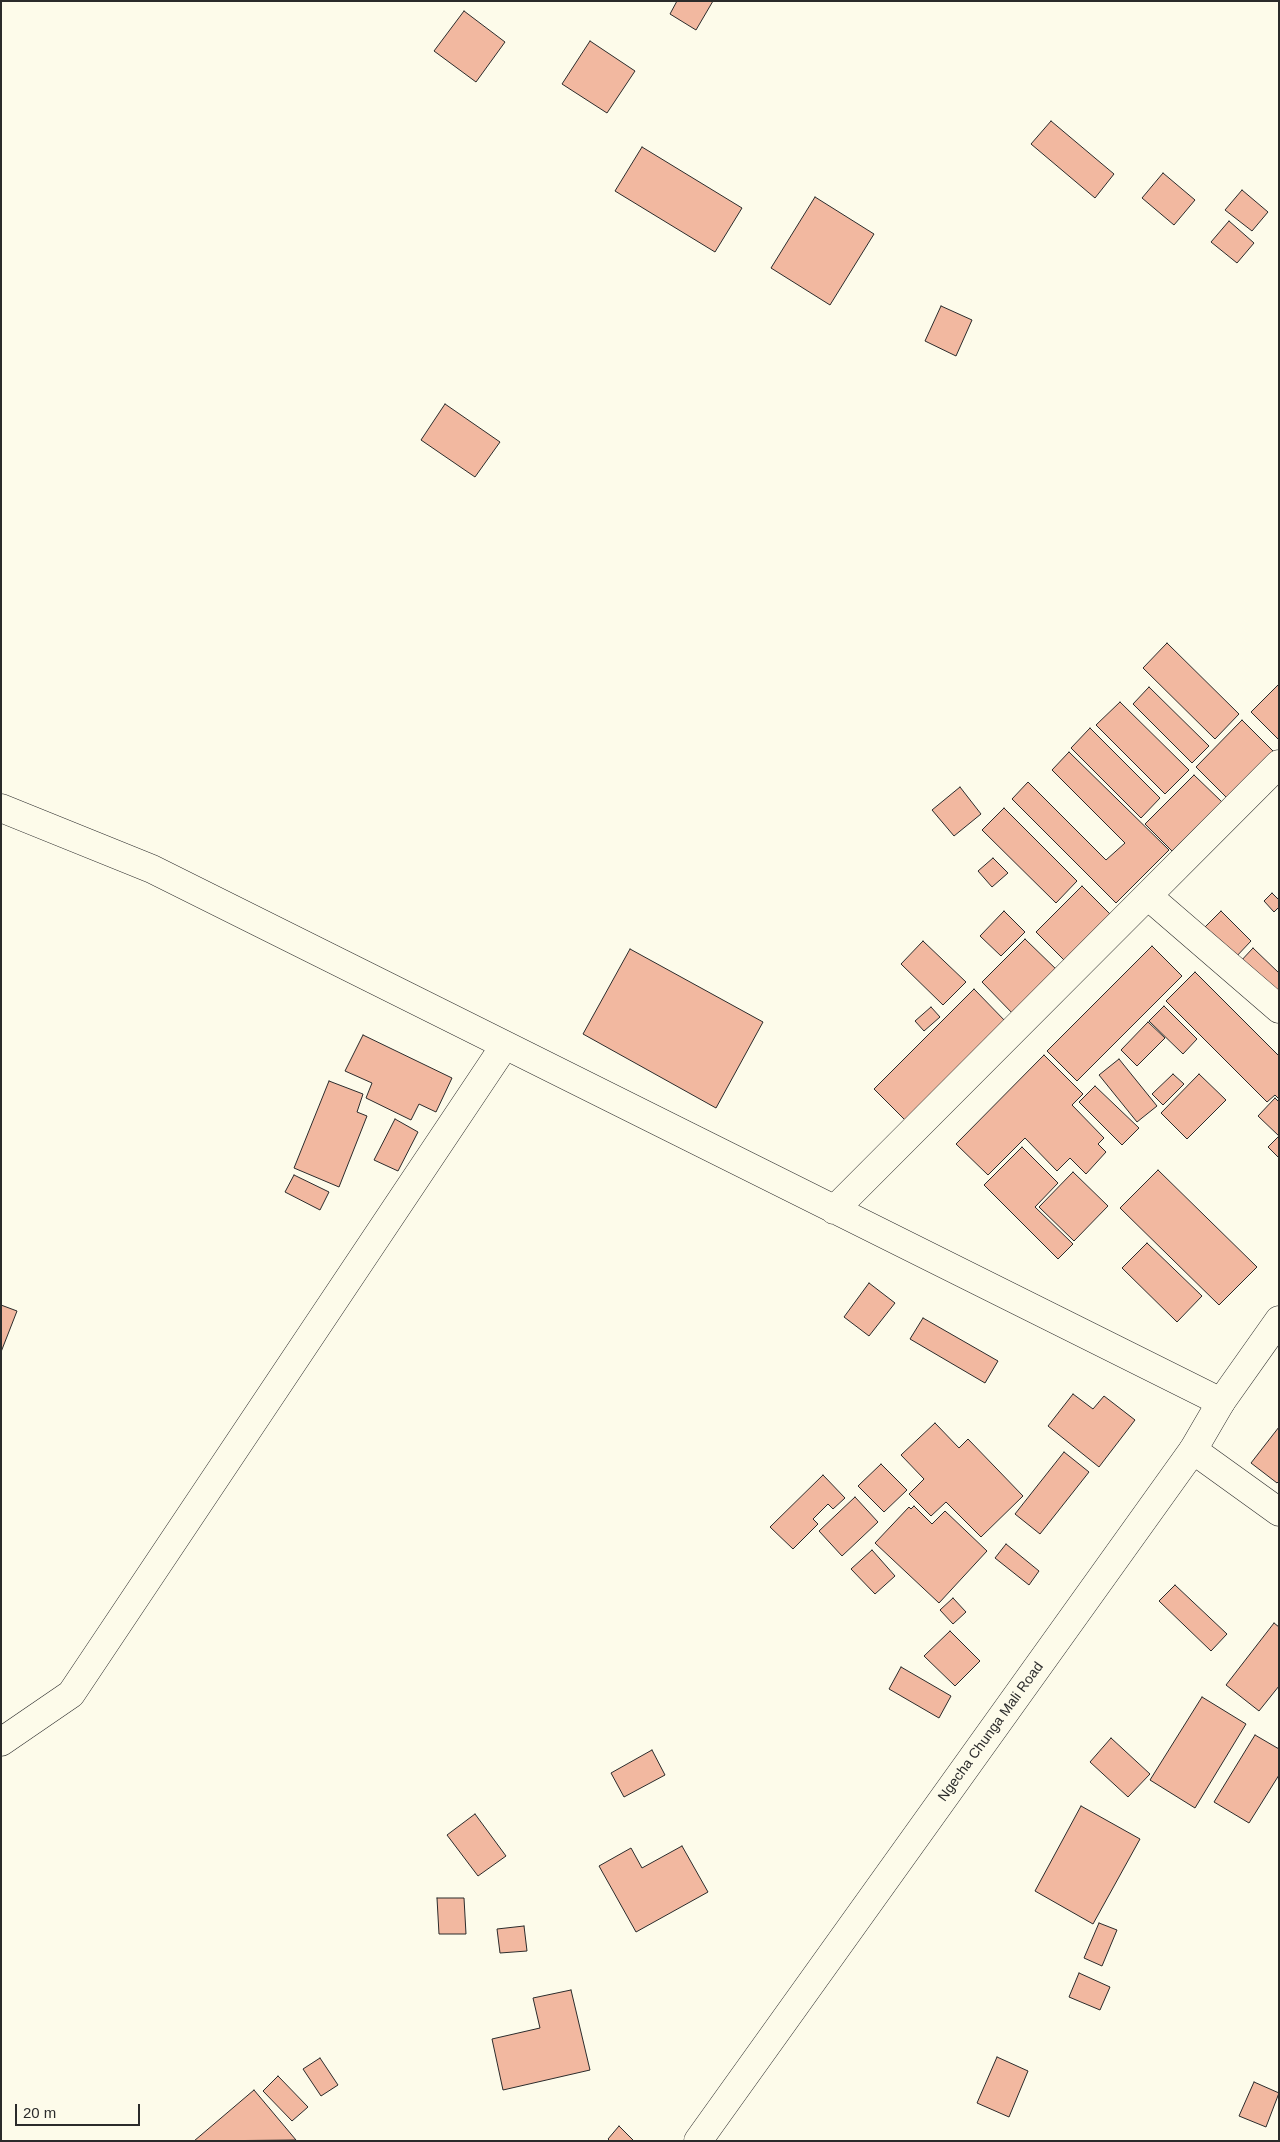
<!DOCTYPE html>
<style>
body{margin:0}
#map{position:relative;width:1280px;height:2142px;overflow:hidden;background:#fdfbea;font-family:Helvetica,sans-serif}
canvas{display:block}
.frame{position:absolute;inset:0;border:2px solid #2b2b2b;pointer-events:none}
.scale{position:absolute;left:15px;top:2104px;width:125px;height:22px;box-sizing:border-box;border:2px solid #2b2b2b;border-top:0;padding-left:6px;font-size:15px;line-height:18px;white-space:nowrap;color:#2b2b2b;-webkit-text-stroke:4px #fdfbea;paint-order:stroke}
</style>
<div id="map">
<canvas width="1280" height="2142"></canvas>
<div class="frame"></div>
<div class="scale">20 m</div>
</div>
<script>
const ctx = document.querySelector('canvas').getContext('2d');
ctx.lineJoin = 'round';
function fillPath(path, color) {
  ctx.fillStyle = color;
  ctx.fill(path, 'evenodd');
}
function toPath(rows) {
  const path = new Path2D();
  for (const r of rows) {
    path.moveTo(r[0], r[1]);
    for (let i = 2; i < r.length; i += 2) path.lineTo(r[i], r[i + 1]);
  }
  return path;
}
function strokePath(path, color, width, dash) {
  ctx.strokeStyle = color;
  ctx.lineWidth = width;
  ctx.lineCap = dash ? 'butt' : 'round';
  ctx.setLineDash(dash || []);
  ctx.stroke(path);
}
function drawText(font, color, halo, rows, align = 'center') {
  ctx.font = font + ' Helvetica,sans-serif';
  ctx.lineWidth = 4;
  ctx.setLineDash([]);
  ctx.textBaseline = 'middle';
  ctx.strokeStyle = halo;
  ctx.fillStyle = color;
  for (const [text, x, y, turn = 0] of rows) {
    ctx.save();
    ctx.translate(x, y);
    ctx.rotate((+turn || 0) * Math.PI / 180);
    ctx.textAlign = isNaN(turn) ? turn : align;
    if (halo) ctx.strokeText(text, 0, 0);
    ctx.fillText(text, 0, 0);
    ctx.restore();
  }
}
const building = toPath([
 [677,1,713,1,696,30,670,14,677,1],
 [464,11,505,42,476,82,434,51,464,11],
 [590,41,635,71,607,113,562,84,590,41],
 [1051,121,1114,174,1095,198,1031,144,1051,121],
 [642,147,742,208,715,252,615,191,642,147],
 [1163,173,1195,200,1174,225,1142,198,1163,173],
 [1242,190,1268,212,1252,231,1225,210,1242,190],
 [815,197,874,234,830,305,771,268,815,197],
 [1229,221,1254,243,1237,263,1211,242,1229,221],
 [941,306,972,320,956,356,925,341,941,306],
 [445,404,500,442,475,477,421,440,445,404],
 [1167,643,1239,714,1215,739,1143,668,1167,643],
 [1279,684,1279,740,1251,712,1279,684],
 [1149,687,1209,746,1192,763,1133,704,1149,687],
 [1120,702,1189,770,1165,794,1096,725,1120,702],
 [1242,720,1277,755,1231,802,1196,767,1242,720],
 [1090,728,1160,798,1141,818,1071,748,1090,728],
 [1069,752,1169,850,1116,903,1012,799,1028,782,1106,860,1125,843,1052,770,1069,752],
 [1194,775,1222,802,1172,851,1145,824,1194,775],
 [960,787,981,814,954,836,932,810,960,787],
 [1004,808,1077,881,1056,903,982,830,1004,808],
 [993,858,1008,873,992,887,978,871,993,858],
 [1082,886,1113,917,1067,963,1036,932,1082,886],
 [1272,893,1279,900,1279,907,1274,912,1264,901,1272,893],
 [1004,911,1025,932,1001,956,980,936,1004,911],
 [1221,911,1251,941,1234,959,1203,929,1221,911],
 [1025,939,1059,972,1015,1016,982,982,1025,939],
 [923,941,966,982,943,1005,901,964,923,941],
 [1152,946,1182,976,1077,1081,1047,1051,1152,946],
 [1253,948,1279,973,1279,1002,1239,963,1253,948],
 [630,949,763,1022,716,1108,583,1034,630,949],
 [1195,972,1279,1056,1279,1099,1275,1095,1267,1102,1166,1001,1195,972],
 [974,989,1008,1024,908,1123,874,1089,974,989],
 [1164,1006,1197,1039,1183,1054,1149,1021,1164,1006],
 [931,1007,940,1017,924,1031,915,1021,931,1007],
 [1148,1022,1165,1038,1137,1066,1121,1050,1148,1022],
 [363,1035,452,1078,436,1112,419,1104,411,1120,366,1098,372,1083,345,1071,363,1035],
 [1044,1055,1083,1094,1072,1105,1104,1138,1098,1144,1106,1152,1086,1174,1070,1158,1057,1171,1025,1138,988,1175,956,1144,1044,1055],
 [1119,1059,1157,1106,1137,1122,1099,1075,1119,1059],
 [1173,1074,1184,1084,1163,1105,1152,1094,1173,1074],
 [1199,1074,1226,1100,1187,1139,1161,1113,1199,1074],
 [329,1081,363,1094,357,1112,367,1116,339,1187,294,1168,329,1081],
 [1095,1086,1139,1128,1122,1145,1079,1102,1095,1086],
 [1275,1098,1279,1102,1279,1136,1258,1116,1275,1098],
 [395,1119,418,1132,398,1171,374,1160,395,1119],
 [1279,1136,1279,1158,1268,1147,1279,1136],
 [1022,1147,1058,1183,1035,1207,1073,1244,1058,1259,984,1185,1022,1147],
 [1158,1170,1257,1267,1219,1305,1120,1208,1158,1170],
 [1073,1172,1108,1206,1074,1241,1039,1207,1073,1172],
 [294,1175,329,1192,320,1210,285,1192,294,1175],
 [1147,1243,1202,1296,1177,1322,1122,1268,1147,1243],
 [869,1283,895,1303,869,1336,844,1317,869,1283],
 [1,1305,17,1311,1,1352,1,1305],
 [923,1318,998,1361,985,1383,910,1339,923,1318],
 [1073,1394,1093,1409,1104,1396,1135,1420,1099,1467,1048,1426,1073,1394],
 [935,1423,959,1448,968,1439,1023,1496,981,1537,946,1502,931,1516,909,1494,924,1479,901,1455,935,1423],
 [1279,1427,1279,1481,1277,1483,1251,1463,1279,1427],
 [1064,1452,1089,1472,1040,1534,1015,1514,1064,1452],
 [881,1464,907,1490,884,1512,858,1486,881,1464],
 [823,1475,845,1498,833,1509,828,1504,813,1519,818,1524,793,1549,770,1527,823,1475],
 [855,1497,878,1522,842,1556,819,1531,855,1497],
 [914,1506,932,1524,945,1511,987,1551,939,1603,875,1543,909,1507,911,1509,914,1506],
 [1006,1544,1039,1571,1029,1585,995,1558,1006,1544],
 [872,1550,895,1576,875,1594,851,1569,872,1550],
 [1175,1585,1227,1634,1211,1651,1159,1601,1175,1585],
 [953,1598,966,1612,953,1624,940,1610,953,1598],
 [1274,1623,1279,1627,1279,1686,1259,1711,1226,1685,1274,1623],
 [950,1631,980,1661,955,1686,924,1656,950,1631],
 [901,1667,951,1696,939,1718,889,1689,901,1667],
 [1202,1697,1246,1724,1195,1808,1150,1780,1202,1697],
 [1255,1735,1279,1749,1279,1775,1249,1823,1214,1802,1255,1735],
 [1111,1738,1150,1774,1128,1797,1090,1762,1111,1738],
 [652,1750,665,1775,624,1797,611,1773,652,1750],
 [1081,1806,1140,1839,1093,1924,1035,1891,1081,1806],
 [475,1814,506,1856,478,1876,447,1835,475,1814],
 [682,1846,708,1892,636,1932,599,1866,631,1848,642,1868,682,1846],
 [437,1898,464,1898,466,1934,439,1934,437,1898],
 [1099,1923,1117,1930,1102,1966,1084,1958,1099,1923],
 [524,1926,527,1951,500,1953,497,1929,524,1926],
 [1079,1973,1110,1987,1100,2010,1069,1997,1079,1973],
 [571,1990,590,2070,503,2090,492,2039,540,2028,533,1998,571,1990],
 [997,2057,1028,2071,1009,2117,977,2103,997,2057],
 [320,2058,338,2085,321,2096,303,2069,320,2058],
 [278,2076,308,2107,292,2121,263,2091,278,2076],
 [1254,2082,1279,2093,1266,2127,1239,2116,1254,2082],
 [254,2090,296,2140,194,2141,254,2090],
 [619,2126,634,2141,610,2141,608,2139,619,2126]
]);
fillPath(building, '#f2b8a0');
strokePath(building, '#2b2b2b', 1);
const minor = toPath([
 [1,808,152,869,1221,1402],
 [1148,896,1279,1009],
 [834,1210,1279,764],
 [1193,1450,1279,1512],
 [1,1742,71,1694,505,1045]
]);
const major = toPath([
 [698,2141,1193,1450,1221,1402,1279,1320]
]);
strokePath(minor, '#2b2b2b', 29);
strokePath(major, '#2b2b2b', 29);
strokePath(minor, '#fdfbea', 28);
strokePath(major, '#fdfbea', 28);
drawText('14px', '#2b2b2b', '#fdfbea', [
 ["Ngecha Chunga Mali Road",991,1732,-54]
]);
</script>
